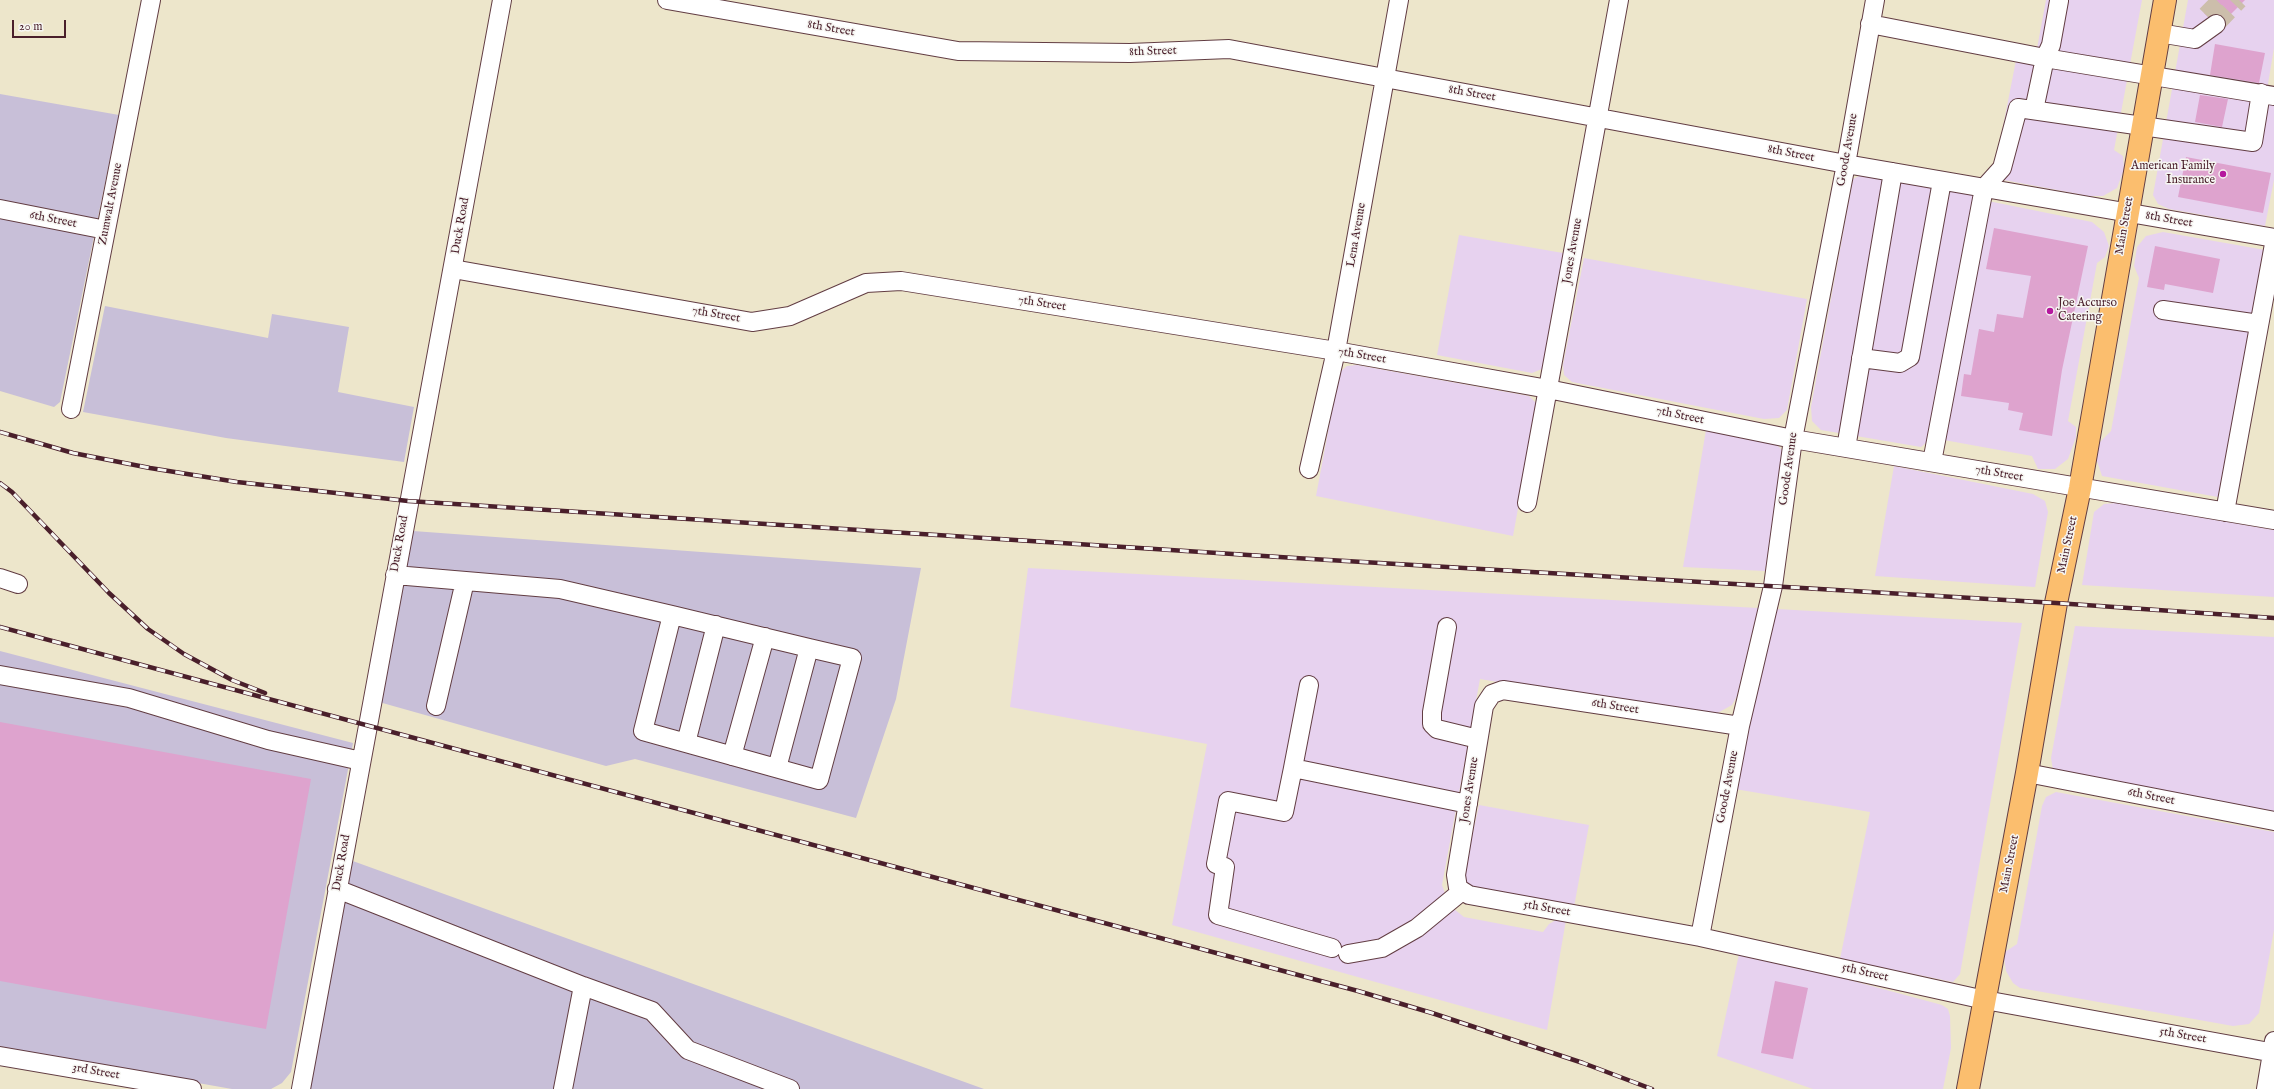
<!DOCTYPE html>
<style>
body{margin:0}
#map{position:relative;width:2274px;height:1089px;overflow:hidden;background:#ede6cb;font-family:"IM FELL English",serif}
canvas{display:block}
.scale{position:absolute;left:12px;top:20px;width:54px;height:18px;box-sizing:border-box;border:2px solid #4a1f2b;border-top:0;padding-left:5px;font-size:12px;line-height:14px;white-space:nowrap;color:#4a1f2b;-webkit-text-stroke:3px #f6f6f2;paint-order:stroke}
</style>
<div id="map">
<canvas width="2274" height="1089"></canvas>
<div class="scale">20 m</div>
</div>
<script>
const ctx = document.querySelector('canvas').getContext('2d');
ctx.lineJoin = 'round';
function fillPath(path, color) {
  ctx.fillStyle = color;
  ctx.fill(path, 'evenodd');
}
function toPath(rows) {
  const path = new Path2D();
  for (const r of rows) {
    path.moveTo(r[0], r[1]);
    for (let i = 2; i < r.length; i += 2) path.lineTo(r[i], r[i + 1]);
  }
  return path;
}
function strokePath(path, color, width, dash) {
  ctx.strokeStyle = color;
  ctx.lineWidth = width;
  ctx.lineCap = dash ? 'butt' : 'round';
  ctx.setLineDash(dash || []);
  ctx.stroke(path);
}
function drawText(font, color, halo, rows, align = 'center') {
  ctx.font = font + ' "IM FELL English",serif';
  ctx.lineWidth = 3;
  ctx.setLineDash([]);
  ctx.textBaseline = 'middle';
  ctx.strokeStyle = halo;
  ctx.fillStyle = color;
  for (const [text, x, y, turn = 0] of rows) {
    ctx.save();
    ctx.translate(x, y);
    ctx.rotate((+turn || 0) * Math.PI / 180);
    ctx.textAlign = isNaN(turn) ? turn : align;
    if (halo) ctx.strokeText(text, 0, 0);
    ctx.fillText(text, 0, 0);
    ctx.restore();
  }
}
fillPath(toPath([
 [2046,0,2142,0,2114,150,2123,156,2124,169,2117,188,2103,196,2089,196,1993,178,2017,55,2035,59],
 [2188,0,2274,0,2274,48,2265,102,2274,104,2274,180,2265,226,2169,209,2158,204,2153,195],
 [1863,174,1975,195,1928,441,1921,447,1821,430,1812,421,1811,407,1853,179],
 [1988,201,2092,222,2104,232,2109,246,2105,257,2097,263,2068,421,2076,427,2076,437,2068,459,2055,469,2038,469,2032,456,1944,440],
 [2163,232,2265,250,2218,497,2102,476,2096,458,2099,443,2111,431,2139,278,2134,266,2137,247,2146,236],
 [1459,235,1563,253,1542,369,1532,373,1437,355],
 [1584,258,1807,299,1787,410,1779,418,1764,419,1572,382,1564,375,1563,365],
 [1357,365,1529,396,1537,404,1513,536,1316,496,1339,373,1347,366],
 [1706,430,1776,444,1784,452,1765,571,1683,567],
 [1894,466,2033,494,2045,501,2048,512,2035,587,1875,576],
 [2117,503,2274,530,2274,597,2082,585,2094,512,2104,504],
 [1028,568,1758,608,1737,696,1732,705,1714,715,1691,715,1480,679,1442,885,1446,896,1454,909,1464,917,1543,932,1549,924,1556,920,1566,920,1547,1030,1172,925,1207,744,1010,707],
 [1777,609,2022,623,1960,974,1953,982,1840,959,1870,812,1735,789,1746,730],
 [2075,626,2274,637,2274,815,2053,770,2051,758],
 [2056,792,2274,832,2274,930,2259,1013,2249,1024,2233,1026,2020,988,2013,983,2006,971,2004,957,2005,952,2017,944,2042,806,2046,797],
 [1479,805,1589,825,1574,907,1467,886,1464,874],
 [1739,954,1816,971,1942,1005,1948,1009,1950,1016,1951,1048,1943,1089,1813,1089,1717,1056]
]), '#e7d2ef');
fillPath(toPath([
 [0,94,119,115,60,402,54,407,0,391],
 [105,306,268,338,272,314,349,327,338,392,414,407,404,462,226,438,83,412],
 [413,531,921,568,896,699,856,818,635,759,606,766,379,702],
 [0,651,353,743,291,1072,282,1083,271,1089,232,1089,0,1048],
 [350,860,984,1089,308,1089]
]), '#c8bfd8');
fillPath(toPath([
 [2216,0,2245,0,2225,20,2220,14,2215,14,2208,17,2204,13],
 [2215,44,2265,53,2259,83,2210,75],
 [2200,95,2228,99,2222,127,2195,122],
 [2186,157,2271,173,2263,213,2178,197],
 [1994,228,2088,246,2062,370,2052,436,2019,430,2023,413,2008,410,2009,403,1961,396,1964,374,1971,375,1979,329,1994,332,1997,314,2023,318,2031,276,1986,269],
 [2155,246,2220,259,2213,293,2165,284,2164,290,2147,287],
 [0,722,311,779,266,1029,0,981],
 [1775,981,1808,988,1793,1059,1761,1053]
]), '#dea3ce');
strokePath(toPath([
 [2206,15,2221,0],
 [2216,24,2239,0]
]), '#ccbeab', 18, [18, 9]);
const minor = toPath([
 [667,0,958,51,1130,53,1229,49,1846,164,2274,238],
 [1870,24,2045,58,2274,96],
 [2159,33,2195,39,2216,24],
 [2034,110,2045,58,2051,45,2059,1],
 [0,209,106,230],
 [453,269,752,322,790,316,866,283,901,281,1336,351,1548,389,1793,439,2274,520],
 [2163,310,2259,324],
 [1861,358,1900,363,1910,357,1942,181],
 [71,409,151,0],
 [1846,448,1893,172],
 [1932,462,1984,188,2002,168,2018,108,2253,142,2261,93],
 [1309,469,1336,351,1399,0],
 [1527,503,1619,0],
 [2225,512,2274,244],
 [395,575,560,589,672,615,809,648,852,658,819,780,643,731,672,615],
 [0,578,18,584],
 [1447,627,1432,712,1432,724,1437,729,1478,739],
 [0,675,129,698,268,740,361,761],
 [436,706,465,581],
 [1740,726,1503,690,1492,694,1484,706,1456,875,1458,888,1469,895,1700,937,1985,1000,2274,1053],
 [686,743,716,625],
 [732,756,765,637],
 [777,768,809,648],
 [1293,768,1309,685],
 [2027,773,2274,821],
 [337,889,583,986,652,1011,688,1050,790,1089],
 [1700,937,1740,726,1773,586,1793,439,1846,164,1875,0],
 [1332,948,1218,915,1225,867,1216,864,1228,801,1284,812,1293,768,1468,804],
 [1348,954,1382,948,1417,928,1462,891],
 [0,1056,192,1089],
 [301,1089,502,0],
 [563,1089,583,986],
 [2266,1089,2274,1041]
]);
const major = toPath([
 [1968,1089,2027,773,2056,603,2080,488,2165,0]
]);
strokePath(minor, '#623d43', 20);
strokePath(major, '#623d43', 24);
strokePath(minor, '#fff', 18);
strokePath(major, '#fbbe6e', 22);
const rail = toPath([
 [0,432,73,453,150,468,237,482,408,501,1295,558,2056,603,2274,618],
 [0,483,12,492,109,593,148,629,184,654,232,680,265,693],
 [0,627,1358,991,1432,1013,1583,1063,1652,1089]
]);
strokePath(rail, '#4a1f2b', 4.5);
strokePath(rail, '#f6f6f2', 3, [9]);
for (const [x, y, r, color] of [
 [2223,174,4,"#b5179e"],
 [2050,311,4,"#b5179e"]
]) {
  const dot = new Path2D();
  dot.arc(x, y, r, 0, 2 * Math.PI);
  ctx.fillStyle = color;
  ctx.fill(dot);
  strokePath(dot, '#f6f6f2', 1.5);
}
drawText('12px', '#4a1f2b', '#f6f6f2', [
 ["8th Street",831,29,10],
 ["8th Street",1153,52,-2],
 ["8th Street",1472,94,10],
 ["Goode Avenue",1848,150,-80],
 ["8th Street",1791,154,11],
 ["Zumwalt Avenue",111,204,-79],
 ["6th Street",53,220,11],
 ["8th Street",2169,220,10],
 ["Duck Road",461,226,-80],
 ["Main Street",2125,226,-80],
 ["Lena Avenue",1357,235,-80],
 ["Jones Avenue",1573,251,-80],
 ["7th Street",1042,304,9],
 ["7th Street",716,315,10],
 ["7th Street",1362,356,10],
 ["7th Street",1680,416,12],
 ["Goode Avenue",1789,469,-82],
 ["7th Street",1999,474,10],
 ["Duck Road",400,544,-80],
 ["Main Street",2068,545,-78],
 ["6th Street",1615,707,9],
 ["Goode Avenue",1728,787,-79],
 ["Jones Avenue",1470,790,-81],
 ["6th Street",2151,797,11],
 ["Duck Road",342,863,-80],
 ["Main Street",2010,864,-79],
 ["5th Street",1547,909,10],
 ["5th Street",1865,973,13],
 ["5th Street",2183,1036,10],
 ["3rd Street",96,1072,10]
]);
drawText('12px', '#4a1f2b', '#f6f6f2', [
 ["American Family",2215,167],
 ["Insurance",2215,181],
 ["Joe Accurso",2058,304,"left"],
 ["Catering",2058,318,"left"]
], 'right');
</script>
